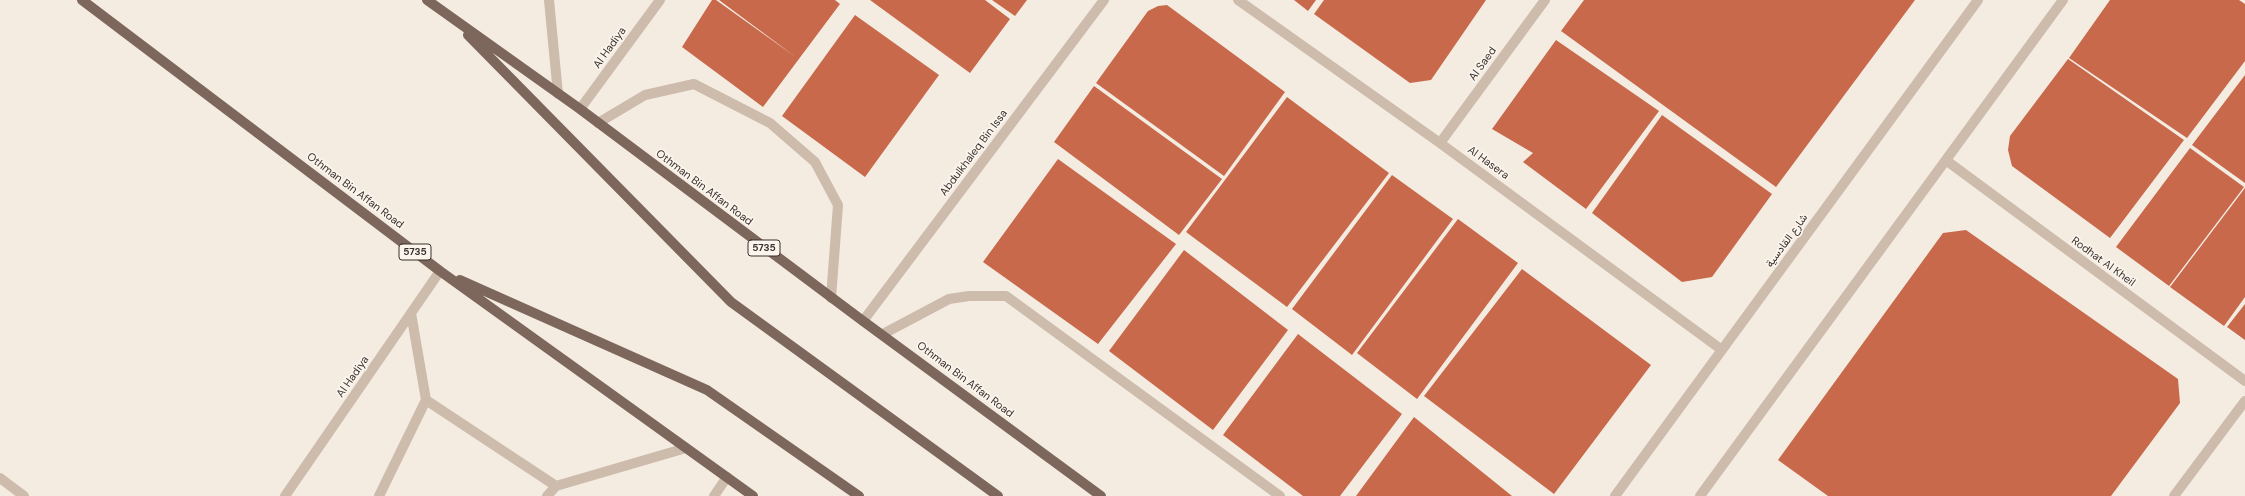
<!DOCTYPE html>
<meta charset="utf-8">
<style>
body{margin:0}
canvas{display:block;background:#f4ebe1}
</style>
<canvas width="2245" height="496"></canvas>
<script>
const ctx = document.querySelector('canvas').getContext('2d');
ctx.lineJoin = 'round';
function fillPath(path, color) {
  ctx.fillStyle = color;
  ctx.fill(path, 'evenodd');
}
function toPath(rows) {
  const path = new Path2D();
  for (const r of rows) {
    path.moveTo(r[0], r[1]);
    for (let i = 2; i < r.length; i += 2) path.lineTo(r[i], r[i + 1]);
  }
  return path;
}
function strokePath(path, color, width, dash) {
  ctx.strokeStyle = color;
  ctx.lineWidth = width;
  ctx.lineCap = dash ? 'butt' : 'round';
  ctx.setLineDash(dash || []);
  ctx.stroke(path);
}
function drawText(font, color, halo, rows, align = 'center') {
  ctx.font = font + ' "DM Sans",Vazirmatn,sans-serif';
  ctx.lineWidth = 3.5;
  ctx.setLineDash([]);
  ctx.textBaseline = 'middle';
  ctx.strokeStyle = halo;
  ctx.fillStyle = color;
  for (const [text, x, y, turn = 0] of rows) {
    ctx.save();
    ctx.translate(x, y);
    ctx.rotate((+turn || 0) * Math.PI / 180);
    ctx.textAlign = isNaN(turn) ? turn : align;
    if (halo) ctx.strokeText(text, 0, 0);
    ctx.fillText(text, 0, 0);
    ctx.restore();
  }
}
fillPath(toPath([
 [712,0,716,0,797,58,719,0,835,0,840,4,763,107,682,47],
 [870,0,985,0,1010,19,970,73],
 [992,0,1027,0,1015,16],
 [1294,0,1316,0,1308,11],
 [1324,0,1486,0,1431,80,1410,83,1314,14],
 [1584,0,1915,0,1776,187,1561,31],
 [2110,0,2239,0,2245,4,2245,61,2187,138,2069,58],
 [1167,5,1285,92,1224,176,1096,83,1148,11,1158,6],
 [855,15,939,75,865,177,782,116],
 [1556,40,1659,111,1586,209,1523,162,1533,153,1492,129],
 [2068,59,2184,140,2110,238,2012,166,2008,150,2010,136],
 [2245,75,2245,183,2192,145],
 [1094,86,1222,179,1179,235,1054,142],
 [1287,97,1389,173,1287,307,1186,232],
 [1662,115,1772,194,1712,277,1682,282,1592,213],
 [2190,148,2244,187,2169,286,2116,247],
 [1058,159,1176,244,1098,344,983,262],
 [1392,175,1453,219,1352,355,1292,309],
 [2245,188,2245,297,2224,326,2170,287],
 [1458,219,1518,263,1417,399,1357,353],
 [1966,230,2178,379,2180,403,2111,496,1828,496,1778,460,1943,233],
 [1184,250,1288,330,1213,430,1109,351],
 [1522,269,1651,365,1554,494,1424,396],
 [2245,304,2245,340,2227,327],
 [1298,334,1402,414,1340,496,1303,496,1223,435],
 [1414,417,1512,496,1356,496]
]), '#c8694b');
strokePath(toPath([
 [549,0,558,94],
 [1238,0,1440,143,1722,350],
 [580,109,660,0],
 [598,123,645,95,694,84,770,123,815,162,838,205,831,298],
 [1440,143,1545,0],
 [1947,161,2245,381],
 [411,313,426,400,556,486,686,448],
 [863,321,1104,0],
 [883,334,949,299,969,296,1006,296,1280,496],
 [0,478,24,496],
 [285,496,440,271],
 [379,496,426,400],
 [547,496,556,486],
 [714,496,727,477],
 [1615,496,1978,0],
 [1700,496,2063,0],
 [2174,496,2245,401]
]), '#cdbbac', 10);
strokePath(toPath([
 [82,0,440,271,753,496],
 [427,0,580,109,863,321,1101,496],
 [468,35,731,302,998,496],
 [460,280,707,390,859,496]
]), '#7d675c', 10);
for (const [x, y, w] of [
 [764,248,32],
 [415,252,32]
]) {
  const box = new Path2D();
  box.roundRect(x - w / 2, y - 8, w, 16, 3);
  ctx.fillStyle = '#fbf5ee';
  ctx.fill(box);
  strokePath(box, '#3b302b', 1);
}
drawText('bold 10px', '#3b302b', null, [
 ["5735",764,248],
 ["5735",415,252]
]);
drawText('11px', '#3b302b', '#fbf5ee', [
 ["Al Hadiya",610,48,-54],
 ["Al Saed",1483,64,-54],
 ["Abdulkhaleq Bin Issa",974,153,-53],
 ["Al Hasera",1488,163,36],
 ["Othman Bin Affan Road",704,188,37],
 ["Othman Bin Affan Road",355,191,37],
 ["شارع القادسية",1787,241,-54],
 ["Rodhat Al Kheil",2103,262,36],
 ["Al Hadiya",353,377,-55],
 ["Othman Bin Affan Road",965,380,37]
]);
</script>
